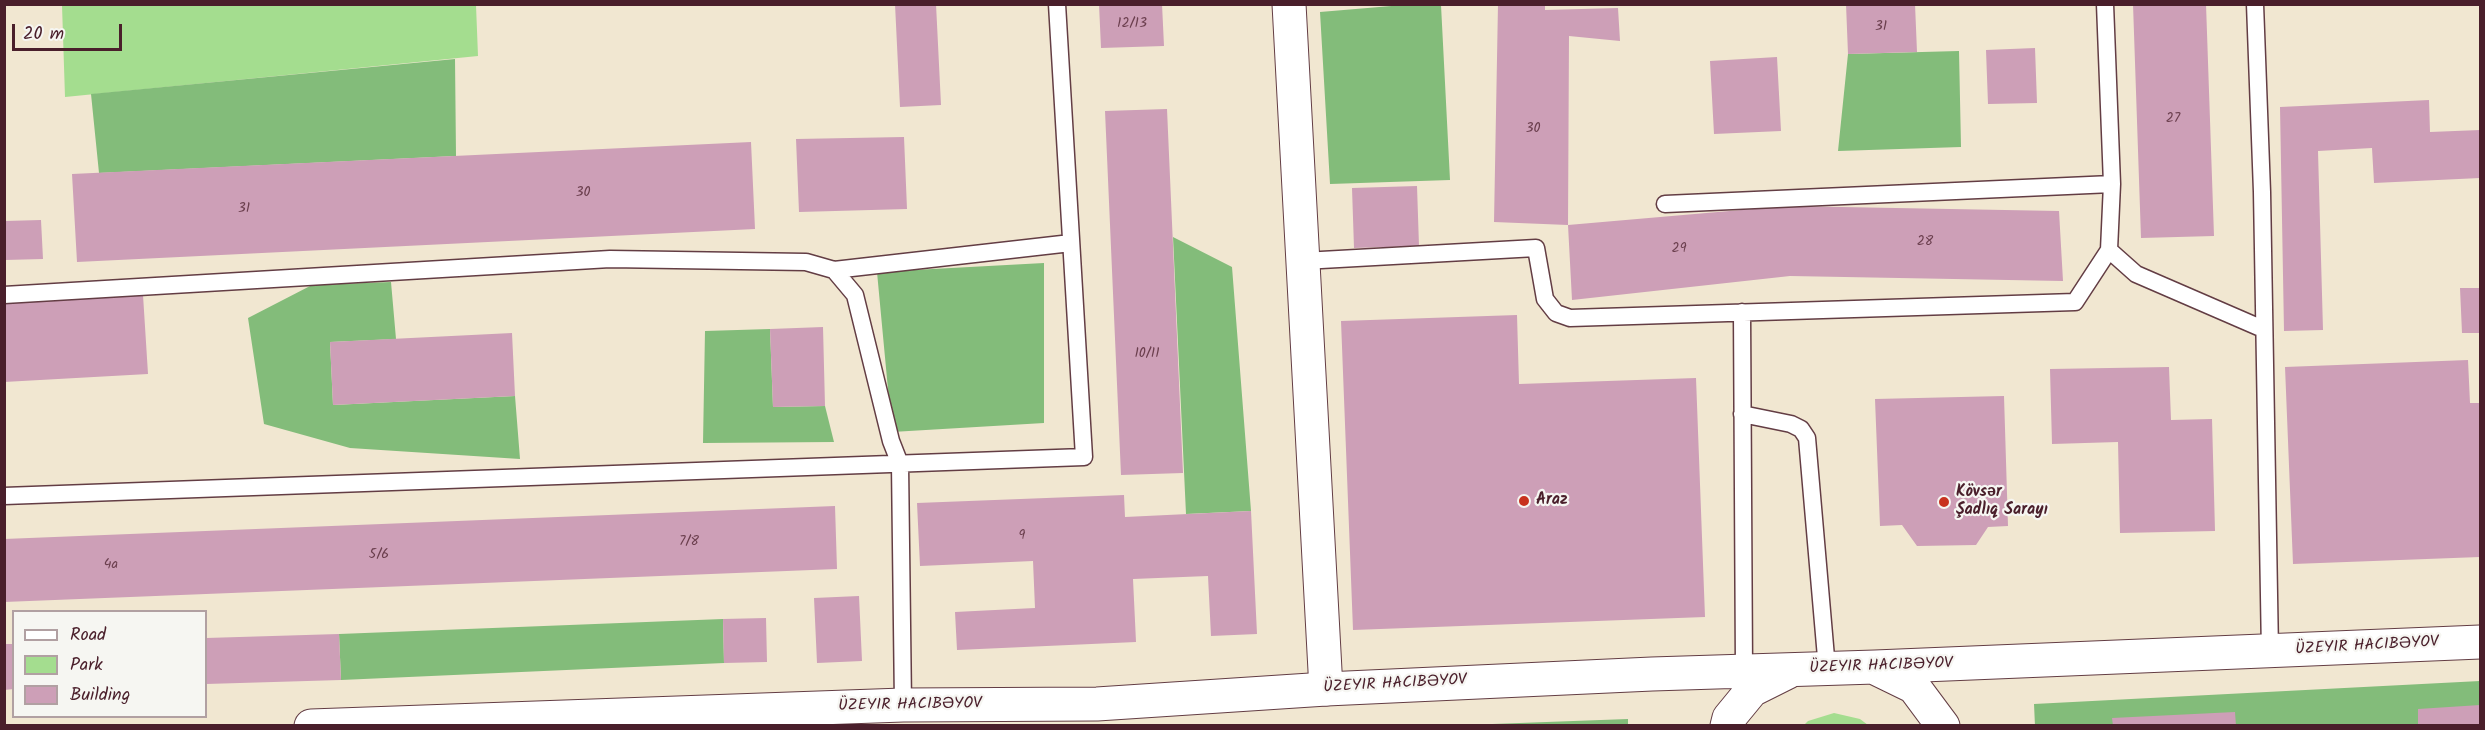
<!DOCTYPE html>
<meta charset="utf-8">
<style>
body{margin:0}
#map{position:relative;width:2485px;height:730px;overflow:hidden;background:#f1e7d1;font-family:Kalam,sans-serif}
canvas{display:block}
.frame{position:absolute;inset:0;border:6px solid #4a1f2b;pointer-events:none}
.legend{position:absolute;left:12px;top:610px;width:195px;height:108px;box-sizing:border-box;background:#f6f6f2;border:2px solid #b1a0a2;margin:0;padding:8px 10px;list-style:none;font-size:18px;color:#4a1f2b}
.legend li{display:flex;align-items:center;gap:12px;height:30px}
.legend b{width:30px;border:2px solid #b1a0a2}
.scale{position:absolute;left:12px;top:24px;width:110px;height:27px;box-sizing:border-box;border:3px solid #4a1f2b;border-top:0;padding-left:8px;font-size:18px;line-height:21px;white-space:nowrap;color:#4a1f2b;-webkit-text-stroke:4px #f6f6f2;paint-order:stroke}
</style>
<div id="map">
<canvas width="2485" height="730"></canvas>
<div class="frame"></div>
<ul class="legend">
<li><b style="height:8px;background:#fff"></b>Road</li>
<li><b style="height:16px;background:#a4dd8f"></b>Park</li>
<li><b style="height:16px;background:#cd9fb7"></b>Building</li>
</ul>
<div class="scale">20 m</div>
</div>
<script>
const ctx = document.querySelector('canvas').getContext('2d');
ctx.lineJoin = 'round';
function fillPath(path, color) {
  ctx.fillStyle = color;
  ctx.fill(path, 'evenodd');
}
function toPath(rows) {
  const path = new Path2D();
  for (const r of rows) {
    path.moveTo(r[0], r[1]);
    for (let i = 2; i < r.length; i += 2) path.lineTo(r[i], r[i + 1]);
  }
  return path;
}
function strokePath(path, color, width, dash) {
  ctx.strokeStyle = color;
  ctx.lineWidth = width;
  ctx.lineCap = dash ? 'butt' : 'round';
  ctx.setLineDash(dash || []);
  ctx.stroke(path);
}
function drawText(font, color, halo, rows, align = 'center') {
  ctx.font = font + ' Kalam,sans-serif';
  ctx.lineWidth = 4.5;
  ctx.setLineDash([]);
  ctx.textBaseline = 'middle';
  ctx.strokeStyle = halo;
  ctx.fillStyle = color;
  for (const [text, x, y, turn = 0] of rows) {
    ctx.save();
    ctx.translate(x, y);
    ctx.rotate((+turn || 0) * Math.PI / 180);
    ctx.textAlign = isNaN(turn) ? turn : align;
    if (halo) ctx.strokeText(text, 0, 0);
    ctx.fillText(text, 0, 0);
    ctx.restore();
  }
}
fillPath(toPath([
 [62,5,476,5,478,56,65,97],
 [1834,713,1860,719,1868,725,1804,725,1808,721]
]), '#a4dd8f');
fillPath(toPath([
 [1415,4,1441,5,1450,180,1330,184,1320,12],
 [1959,51,1961,147,1838,151,1848,54],
 [455,59,456,156,99,173,91,94],
 [1173,237,1232,267,1251,511,1186,514],
 [1044,263,1044,423,892,432,877,272],
 [391,282,396,339,330,342,333,405,515,396,520,459,350,448,264,424,248,318,312,285],
 [770,329,773,407,825,406,834,442,703,443,705,331],
 [723,619,724,663,341,680,339,634],
 [2480,681,2480,725,2035,726,2034,704],
 [1628,719,1628,726,1465,725]
]), '#83bc7a');
fillPath(toPath([
 [895,4,936,4,941,105,900,107],
 [1099,4,1162,4,1164,46,1101,48],
 [1498,4,1545,4,1545,10,1618,8,1620,41,1569,36,1568,225,1494,222],
 [1846,4,1915,4,1917,52,1848,54],
 [2133,4,2206,4,2214,236,2141,238],
 [2035,48,2037,103,1988,104,1986,50],
 [1777,57,1781,131,1714,134,1710,61],
 [2429,100,2430,132,2480,130,2480,178,2374,183,2372,148,2318,151,2323,330,2284,331,2280,107],
 [1167,109,1183,473,1121,475,1105,111],
 [904,137,907,209,799,212,796,139],
 [751,142,755,229,77,262,72,174],
 [1417,186,1419,246,1354,248,1352,188],
 [1787,206,2059,211,2063,281,1790,276,1572,300,1568,225],
 [41,220,43,259,5,260,5,221],
 [2460,288,2480,288,2480,333,2462,333],
 [143,295,148,374,4,382,4,302],
 [1517,315,1519,384,1696,378,1705,617,1353,630,1341,321],
 [823,327,825,406,773,407,770,329],
 [512,333,515,396,333,405,330,342],
 [2468,360,2470,403,2480,403,2480,557,2293,564,2285,367],
 [2169,367,2171,420,2212,419,2215,531,2120,533,2118,442,2052,444,2050,369],
 [2004,396,2008,526,1988,527,1976,545,1917,546,1902,525,1880,526,1875,399],
 [1124,495,1125,517,1251,511,1257,634,1211,636,1208,576,1133,579,1136,642,957,650,955,612,1035,608,1033,561,920,566,917,503],
 [835,506,837,569,4,602,4,539],
 [859,596,862,661,817,663,814,598],
 [766,618,767,662,724,663,723,619],
 [339,634,341,680,206,684,206,638],
 [4,644,14,644,14,689,4,690],
 [2480,705,2480,726,2418,726,2418,709],
 [2235,712,2236,726,2113,726,2112,718]
]), '#cd9fb7');
const service = toPath([
 [2105,4,2112,184,2109,250,2136,274,2263,329],
 [2255,4,2262,192,2270,652],
 [1665,204,2112,184],
 [1303,261,1536,248,1545,299,1556,313,1570,318,2075,302,2109,250],
 [834,270,1071,243],
 [4,295,610,259,806,262,834,270,855,295,891,441,900,464,903,705],
 [1742,312,1744,671],
 [1742,414,1791,424,1801,429,1807,438,1827,669],
 [4,496,1084,457,1057,4]
]);
const minor = toPath([
 [1289,4,1326,689]
]);
const secondary = toPath([
 [1875,668,1914,687,1943,726],
 [311,726,903,705,1097,704,1326,689,1652,674,1875,667,2480,642],
 [1727,726,1729,718,1752,690,1788,672]
]);
strokePath(service, '#633d44', 19);
strokePath(minor, '#633d44', 35);
strokePath(secondary, '#633d44', 35);
strokePath(service, '#fff', 16);
strokePath(minor, '#fff', 33);
strokePath(secondary, '#fff', 33);
for (const [x, y, r, color] of [
 [1524,501,6,"#c8321e"],
 [1944,502,6,"#c8321e"]
]) {
  const dot = new Path2D();
  dot.arc(x, y, r, 0, 2 * Math.PI);
  ctx.fillStyle = color;
  ctx.fill(dot);
  strokePath(dot, '#f6f6f2', 2);
}
drawText('14px', '#6b3f4e', null, [
 ["12/13",1132,25],
 ["31",1881,28],
 ["27",2173,120],
 ["30",1533,130],
 ["30",583,194],
 ["31",244,210],
 ["28",1925,243],
 ["29",1679,250],
 ["10/11",1147,355],
 ["9",1022,537],
 ["7/8",689,543],
 ["5/6",379,556],
 ["4a",111,566]
]);
drawText('bold 16px', '#4a1f2b', '#f6f6f2', [
 ["Kövsər",1956,493],
 ["Şadlıq Sarayı",1956,511],
 ["Araz",1536,501]
], 'left');
drawText('16px', '#4a1f2b', '#f6f6f2', [
 ["ÜZEYIR HACIBƏYOV",2367,647,-3],
 ["ÜZEYIR HACIBƏYOV",1881,667,-2],
 ["ÜZEYIR HACIBƏYOV",1395,685,-3],
 ["ÜZEYIR HACIBƏYOV",910,706,-1]
]);
</script>
